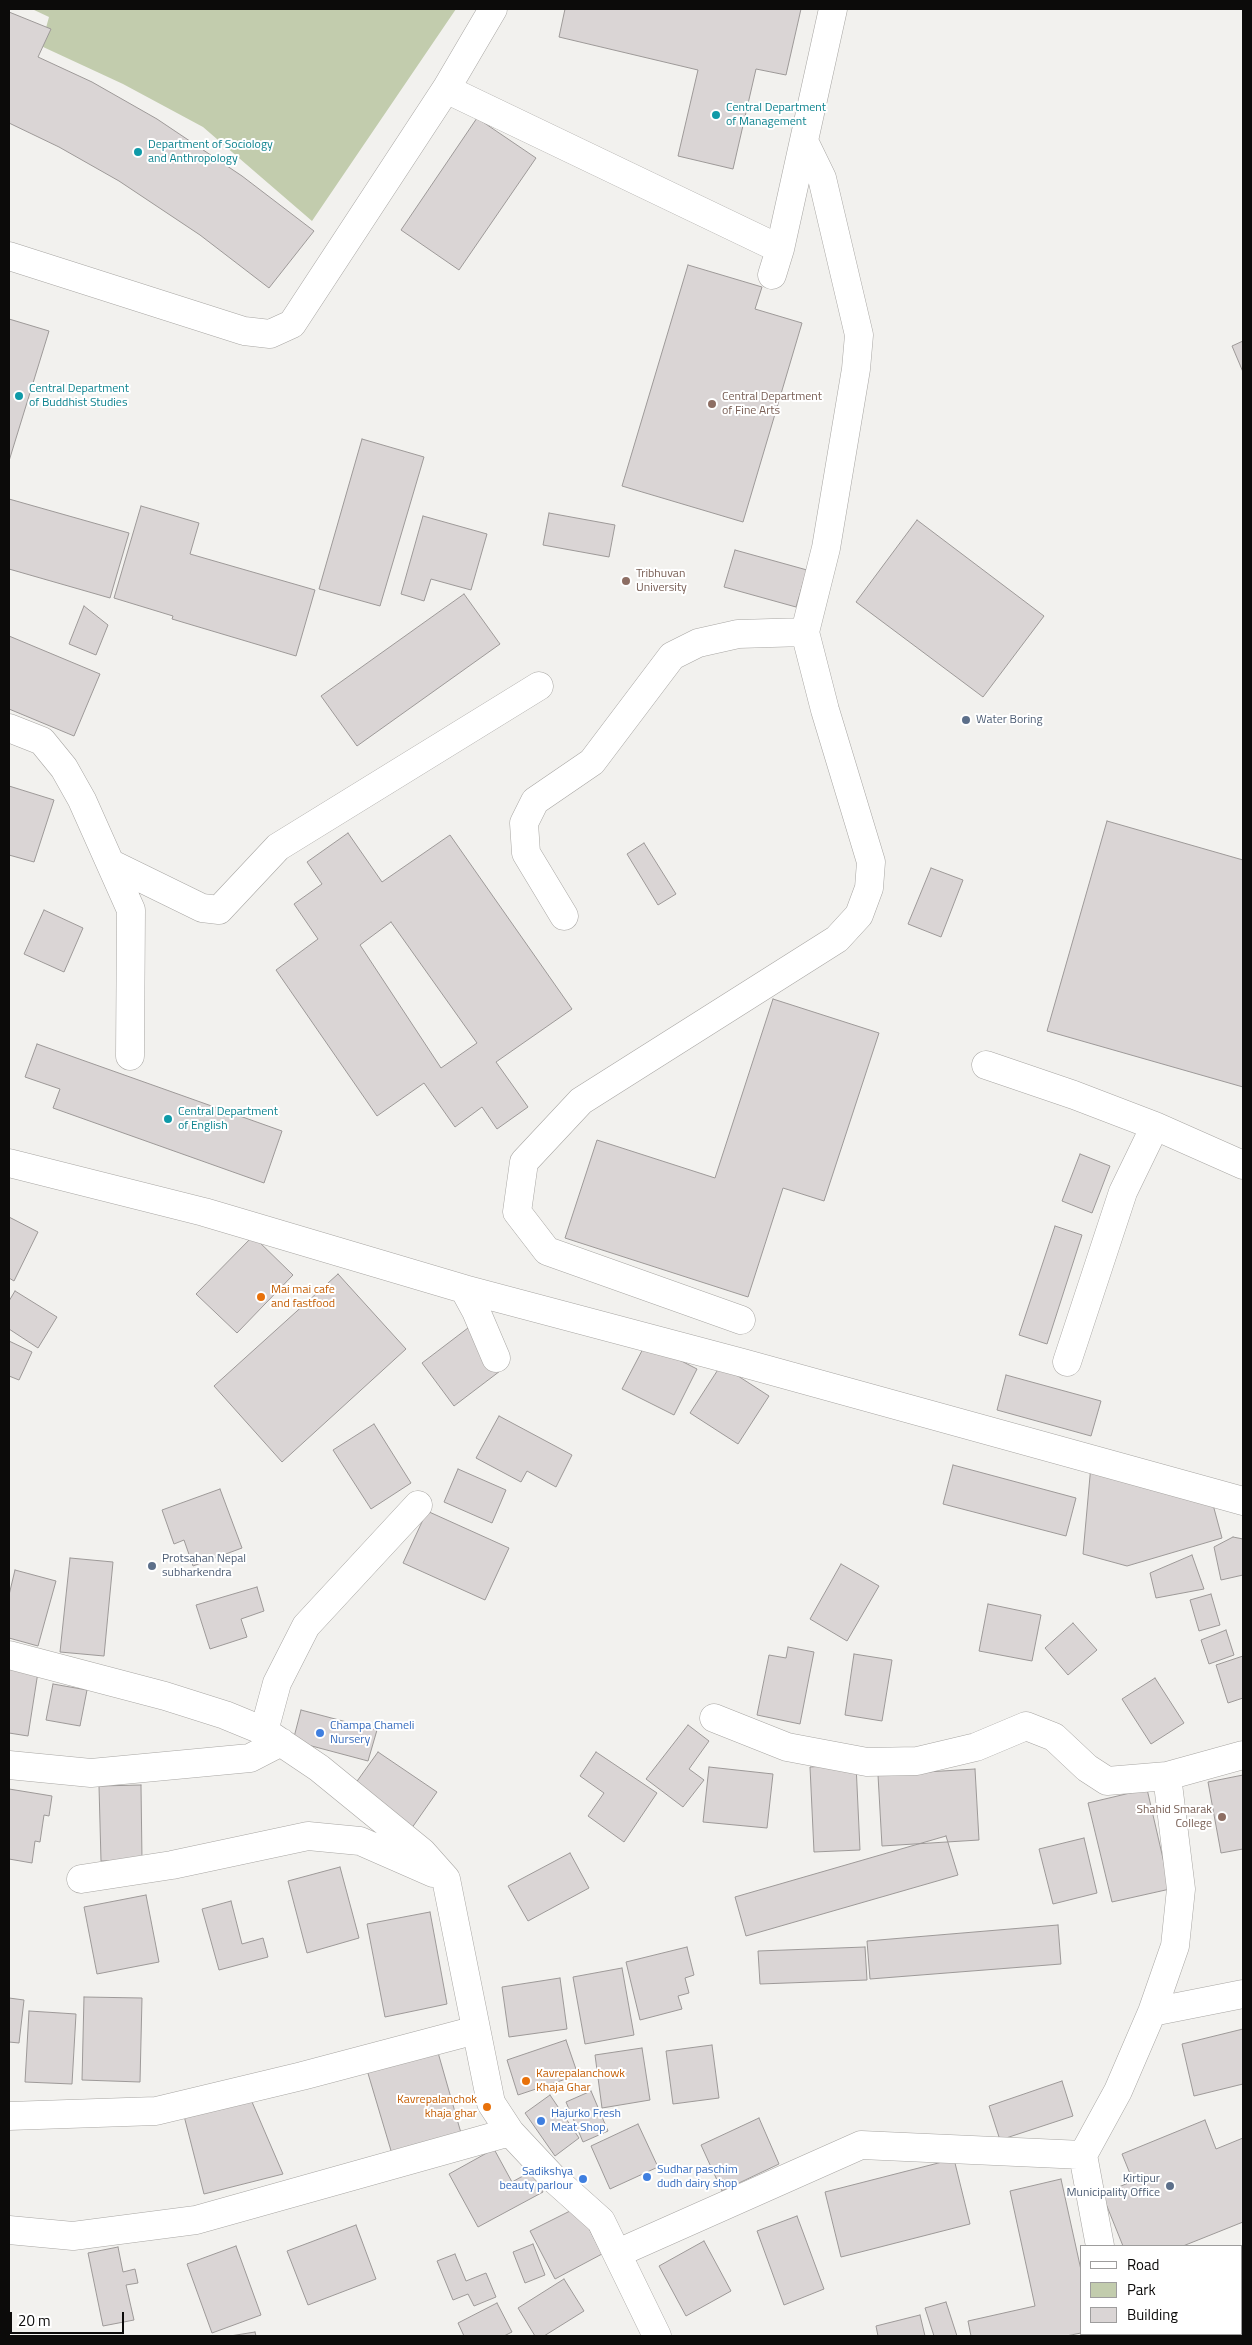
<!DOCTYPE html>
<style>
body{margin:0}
#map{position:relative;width:1252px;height:2345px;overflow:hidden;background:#f2f1ee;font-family:"Titillium Web",sans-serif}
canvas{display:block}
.frame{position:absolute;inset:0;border:10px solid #0c0b0a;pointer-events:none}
.legend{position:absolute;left:1080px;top:2245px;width:162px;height:90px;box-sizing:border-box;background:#fff;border:1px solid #9e9d9d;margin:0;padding:6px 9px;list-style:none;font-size:15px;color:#0c0b0a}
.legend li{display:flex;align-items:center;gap:10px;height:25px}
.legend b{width:25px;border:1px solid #9e9d9d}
.scale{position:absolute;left:10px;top:2312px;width:114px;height:22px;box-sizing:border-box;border:2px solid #0c0b0a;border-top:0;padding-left:6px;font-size:15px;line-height:18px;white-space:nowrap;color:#0c0b0a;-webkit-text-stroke:4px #fff;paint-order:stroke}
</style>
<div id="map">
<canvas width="1252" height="2345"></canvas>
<div class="frame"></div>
<ul class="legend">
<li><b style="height:6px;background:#fff"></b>Road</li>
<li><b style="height:14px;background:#c2ccad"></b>Park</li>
<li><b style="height:14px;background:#dad5d5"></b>Building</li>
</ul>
<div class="scale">20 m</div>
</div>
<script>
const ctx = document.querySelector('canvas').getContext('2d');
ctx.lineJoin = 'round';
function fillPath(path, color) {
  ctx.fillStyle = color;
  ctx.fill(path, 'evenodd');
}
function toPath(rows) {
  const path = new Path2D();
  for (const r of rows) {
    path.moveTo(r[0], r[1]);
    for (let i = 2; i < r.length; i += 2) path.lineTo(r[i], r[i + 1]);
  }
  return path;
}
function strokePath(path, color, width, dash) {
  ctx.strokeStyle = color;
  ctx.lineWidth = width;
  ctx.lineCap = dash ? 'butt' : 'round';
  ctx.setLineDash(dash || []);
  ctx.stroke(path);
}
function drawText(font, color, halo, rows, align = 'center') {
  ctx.font = font + ' "Titillium Web",sans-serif';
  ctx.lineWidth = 4;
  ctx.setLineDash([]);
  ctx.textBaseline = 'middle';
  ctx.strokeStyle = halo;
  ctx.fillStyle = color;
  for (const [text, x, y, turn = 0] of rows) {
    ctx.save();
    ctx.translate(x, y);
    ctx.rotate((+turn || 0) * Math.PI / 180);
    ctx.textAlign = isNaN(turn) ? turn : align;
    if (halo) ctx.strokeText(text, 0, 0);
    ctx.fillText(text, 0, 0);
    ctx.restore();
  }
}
fillPath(toPath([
 [32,9,456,9,312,221,203,127,123,84,41,46,49,17]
]), '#c2ccad');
const building = toPath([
 [565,9,801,9,786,75,756,69,733,169,678,156,698,70,559,37,565,9],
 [9,12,51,29,38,57,92,82,157,119,242,176,314,231,269,288,200,235,119,181,59,147,9,123,9,12],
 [477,118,536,158,459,270,401,230,477,118],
 [688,265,762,287,755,309,802,323,743,522,622,486,688,265],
 [9,319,49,331,9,461,9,319],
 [1243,341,1243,372,1232,346,1243,341],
 [362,439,424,457,380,606,319,589,362,439],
 [9,499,129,533,110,598,9,569,9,499],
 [141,506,199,523,190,554,315,590,296,656,172,619,173,616,114,598,141,506],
 [549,513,615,525,609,557,543,545,549,513],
 [423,516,487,534,471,590,431,579,424,601,401,594,423,516],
 [917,520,1044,616,983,697,856,602,917,520],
 [735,550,807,570,796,607,724,587,735,550],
 [464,594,500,644,357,746,321,696,464,594],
 [84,606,108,625,96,655,69,644,84,606],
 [9,636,100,674,74,736,9,709,9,636],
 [9,786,54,800,34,862,9,855,9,786],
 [1107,821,1243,860,1243,1087,1047,1031,1107,821],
 [348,833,382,882,450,835,572,1009,496,1062,528,1107,497,1129,482,1107,455,1127,424,1083,377,1116,276,970,318,939,294,904,322,884,307,862,348,833],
 [391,922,477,1043,441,1068,360,945,391,922],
 [644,843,676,894,658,905,627,854,644,843],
 [931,868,963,880,941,937,908,924,931,868],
 [44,910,83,928,64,972,24,954,44,910],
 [773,999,879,1033,824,1201,783,1188,748,1297,565,1238,597,1140,715,1178,773,999],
 [37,1044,282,1131,264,1183,53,1108,60,1089,25,1077,37,1044],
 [1080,1154,1110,1166,1092,1213,1062,1201,1080,1154],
 [9,1217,38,1232,14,1281,9,1278,9,1217],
 [1055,1226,1082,1235,1047,1344,1019,1335,1055,1226],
 [253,1236,293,1275,237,1333,196,1294,253,1236],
 [338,1274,406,1349,282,1462,214,1386,338,1274],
 [15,1291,57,1317,38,1348,9,1329,9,1301,15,1291],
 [468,1328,500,1371,454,1406,422,1363,468,1328],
 [9,1341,32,1352,19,1380,9,1376,9,1341],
 [646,1343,697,1369,674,1415,622,1389,646,1343],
 [721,1365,769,1396,738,1444,690,1413,721,1365],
 [1006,1375,1101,1401,1091,1436,997,1410,1006,1375],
 [499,1416,572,1455,556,1487,527,1471,521,1482,476,1458,499,1416],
 [374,1424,411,1483,371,1509,333,1450,374,1424],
 [953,1465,1076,1498,1066,1536,943,1504,953,1465],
 [1091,1465,1212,1501,1222,1538,1127,1566,1083,1554,1091,1465],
 [458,1469,506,1490,492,1523,444,1502,458,1469],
 [220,1489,242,1548,193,1566,184,1540,174,1544,162,1510,220,1489],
 [427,1511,509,1548,485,1600,403,1563,427,1511],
 [1233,1537,1243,1539,1243,1575,1221,1580,1214,1547,1233,1537],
 [1192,1555,1204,1589,1156,1598,1150,1573,1192,1555],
 [70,1558,113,1562,104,1656,60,1652,70,1558],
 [841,1564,879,1586,847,1641,810,1619,841,1564],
 [15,1570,56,1581,38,1646,9,1638,9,1595,15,1570],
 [257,1587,264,1611,241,1619,247,1637,210,1649,196,1605,257,1587],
 [1211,1594,1220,1625,1199,1631,1190,1600,1211,1594],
 [988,1604,1041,1615,1032,1661,979,1651,988,1604],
 [1073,1623,1097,1650,1068,1675,1045,1648,1073,1623],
 [1226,1630,1234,1655,1209,1664,1201,1640,1226,1630],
 [788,1647,814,1652,800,1724,757,1715,769,1655,786,1658,788,1647],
 [854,1654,892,1660,882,1721,845,1715,854,1654],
 [1243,1656,1243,1698,1228,1703,1216,1665,1243,1656],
 [9,1668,38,1672,28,1736,9,1733,9,1668],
 [1155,1678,1184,1723,1151,1744,1122,1699,1155,1678],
 [53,1684,87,1690,80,1726,46,1720,53,1684],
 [301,1710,377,1730,368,1761,293,1741,301,1710],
 [688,1725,709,1741,689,1769,704,1780,683,1807,646,1779,688,1725],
 [378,1752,437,1792,409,1832,350,1791,378,1752],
 [596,1752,657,1793,624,1842,588,1816,604,1793,580,1776,596,1752],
 [856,1764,860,1850,814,1852,810,1767,856,1764],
 [709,1767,773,1774,767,1828,703,1822,709,1767],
 [975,1769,979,1840,882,1846,878,1775,975,1769],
 [1243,1775,1243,1849,1221,1853,1208,1782,1243,1775],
 [141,1785,142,1860,101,1861,99,1786,141,1785],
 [9,1789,52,1796,49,1816,44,1815,40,1842,35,1841,32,1863,9,1859,9,1789],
 [1147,1789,1170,1889,1112,1902,1088,1803,1147,1789],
 [946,1836,958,1875,746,1936,735,1897,946,1836],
 [1084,1838,1097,1893,1053,1904,1039,1849,1084,1838],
 [570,1853,589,1888,528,1921,508,1886,570,1853],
 [340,1867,359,1938,307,1953,288,1881,340,1867],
 [146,1895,159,1962,97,1974,84,1907,146,1895],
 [231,1901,242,1944,263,1938,268,1957,219,1970,202,1909,231,1901],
 [430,1912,447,2004,385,2017,367,1924,430,1912],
 [1058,1925,1061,1964,870,1979,867,1941,1058,1925],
 [687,1947,694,1975,685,1978,689,1993,678,1996,682,2009,640,2020,626,1962,687,1947],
 [865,1947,867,1980,760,1984,758,1951,865,1947],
 [622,1968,634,2035,585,2044,573,1977,622,1968],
 [560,1978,567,2029,509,2037,502,1987,560,1978],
 [84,1997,142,1998,140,2082,82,2080,84,1997],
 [9,1998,24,2000,19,2043,9,2042,9,1998],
 [29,2011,76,2014,72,2084,25,2082,29,2011],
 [1243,2029,1243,2084,1194,2096,1182,2044,1243,2029],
 [566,2040,578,2075,518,2095,507,2060,566,2040],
 [712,2045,719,2098,673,2104,666,2051,712,2045],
 [642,2048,650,2100,602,2108,595,2055,642,2048],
 [437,2049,461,2133,392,2154,367,2070,437,2049],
 [1062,2081,1073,2116,1000,2140,989,2106,1062,2081],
 [591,2091,608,2131,583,2142,566,2102,591,2091],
 [249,2095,283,2174,204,2194,182,2108,249,2095],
 [550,2095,579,2138,555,2156,525,2113,550,2095],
 [759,2118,779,2164,722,2191,701,2145,759,2118],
 [1205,2120,1216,2149,1243,2138,1243,2222,1183,2246,1123,2246,1102,2194,1133,2181,1122,2154,1205,2120],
 [638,2124,658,2167,610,2189,591,2146,638,2124],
 [494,2149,512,2182,532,2171,543,2192,478,2227,449,2174,494,2149],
 [954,2159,970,2224,841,2257,825,2192,954,2159],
 [1061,2179,1081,2270,1081,2333,1066,2336,971,2336,968,2321,1035,2306,1010,2191,1061,2179],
 [578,2207,602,2254,555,2279,530,2231,578,2207],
 [797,2216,824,2289,784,2305,757,2231,797,2216],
 [356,2225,376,2279,308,2305,287,2251,356,2225],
 [704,2241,731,2291,686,2316,659,2266,704,2241],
 [533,2244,545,2275,525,2283,513,2252,533,2244],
 [236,2246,261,2315,212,2333,187,2264,236,2246],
 [118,2247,123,2272,135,2269,138,2283,126,2285,134,2320,103,2326,88,2253,118,2247],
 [455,2254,466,2281,486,2273,496,2297,474,2306,468,2294,453,2300,437,2261,455,2254],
 [564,2279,584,2311,544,2336,535,2336,518,2308,564,2279],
 [946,2302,957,2336,934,2336,925,2308,946,2302],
 [497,2303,512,2332,504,2336,464,2336,458,2323,497,2303],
 [920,2315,925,2336,878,2336,876,2326,920,2315],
 [255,2332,256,2336,230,2336,255,2332]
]);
fillPath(building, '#dad5d5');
strokePath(building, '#9d9998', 1);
const minor = toPath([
 [446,89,780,249],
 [9,256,244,331,270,334,292,324,446,89,493,9],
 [772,275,780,249,833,9],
 [9,728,42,741,64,768,82,800,131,910,130,1056],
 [110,863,202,908,219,910,278,847,539,686],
 [564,916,526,853,524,823,535,801,592,762,672,656,698,643,738,634,805,632],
 [986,1065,1074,1095,1155,1126,1243,1165],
 [9,1163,204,1212,464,1289,743,1363,1243,1501],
 [464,1289,476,1311,496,1358],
 [741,1320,547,1251,517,1212,524,1162,581,1101,837,939,859,915,869,888,871,862,825,710,805,632,826,548,856,369,859,335,822,178,804,141],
 [1067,1362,1123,1192,1155,1126],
 [9,1655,165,1696,225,1715,264,1731,319,1768,422,1852,446,1879,491,2103,510,2132,554,2179,601,2221,657,2336],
 [714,1718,787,1747,867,1762,917,1761,976,1747,1026,1726,1054,1737,1087,1768,1107,1781,1167,1776,1243,1755],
 [264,1731,277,1683,306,1626,418,1505],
 [9,1765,91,1773,250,1758,281,1742],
 [81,1879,172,1865,308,1836,360,1841,433,1873],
 [1152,2012,1243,1994],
 [9,2116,156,2111,302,2076,476,2030],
 [9,2230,73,2236,196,2220,510,2132],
 [1100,2246,1083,2155,1118,2091,1152,2012,1175,1946,1181,1889,1167,1776],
 [618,2253,861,2145,1083,2155],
 [1241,2284,1243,2283],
 [1113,2336,1117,2334]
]);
strokePath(minor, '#a8a6a3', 29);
strokePath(minor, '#fff', 28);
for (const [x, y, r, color] of [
 [716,115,5,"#0f9aa8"],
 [138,152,5,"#0f9aa8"],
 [19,396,5,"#0f9aa8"],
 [712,404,5,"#8d6e63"],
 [626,581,5,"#8d6e63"],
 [966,720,5,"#5c6f8a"],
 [168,1119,5,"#0f9aa8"],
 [261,1297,5,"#e8710a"],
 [152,1566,5,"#5c6f8a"],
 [320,1733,5,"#3f7fe0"],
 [1222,1817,5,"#8d6e63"],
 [526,2081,5,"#e8710a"],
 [487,2107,5,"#e8710a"],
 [541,2121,5,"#3f7fe0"],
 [647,2177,5,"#3f7fe0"],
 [583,2179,5,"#3f7fe0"],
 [1170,2186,5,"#5c6f8a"]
]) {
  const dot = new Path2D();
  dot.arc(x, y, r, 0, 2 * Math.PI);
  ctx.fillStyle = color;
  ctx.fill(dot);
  strokePath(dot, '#fff', 2);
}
drawText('12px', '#0d838f', '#fff', [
 ["Central Department",726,108],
 ["of Management",726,122],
 ["Department of Sociology",148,145],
 ["and Anthropology",148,159],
 ["Central Department",29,389],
 ["of Buddhist Studies",29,403],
 ["Central Department",178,1112],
 ["of English",178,1126]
], 'left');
drawText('12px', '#785e54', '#fff', [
 ["Central Department",722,397],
 ["of Fine Arts",722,411],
 ["Tribhuvan",636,574],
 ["University",636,588],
 ["Shahid Smarak",1212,1810,"right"],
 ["College",1212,1824,"right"]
], 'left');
drawText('12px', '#4e5e75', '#fff', [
 ["Water Boring",976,720],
 ["Protsahan Nepal",162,1559],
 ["subharkendra",162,1573],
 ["Kirtipur",1160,2179,"right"],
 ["Municipality Office",1160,2193,"right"]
], 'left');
drawText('12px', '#c56008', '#fff', [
 ["Mai mai cafe",271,1290],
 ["and fastfood",271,1304],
 ["Kavrepalanchowk",536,2074],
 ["Khaja Ghar",536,2088],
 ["Kavrepalanchok",477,2100,"right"],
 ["khaja ghar",477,2114,"right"]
], 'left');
drawText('12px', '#366cbe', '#fff', [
 ["Champa Chameli",330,1726],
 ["Nursery",330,1740],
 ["Hajurko Fresh",551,2114],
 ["Meat Shop",551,2128],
 ["Sudhar paschim",657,2170],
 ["dudh dairy shop",657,2184],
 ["Sadikshya",573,2172,"right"],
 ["beauty parlour",573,2186,"right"]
], 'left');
</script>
